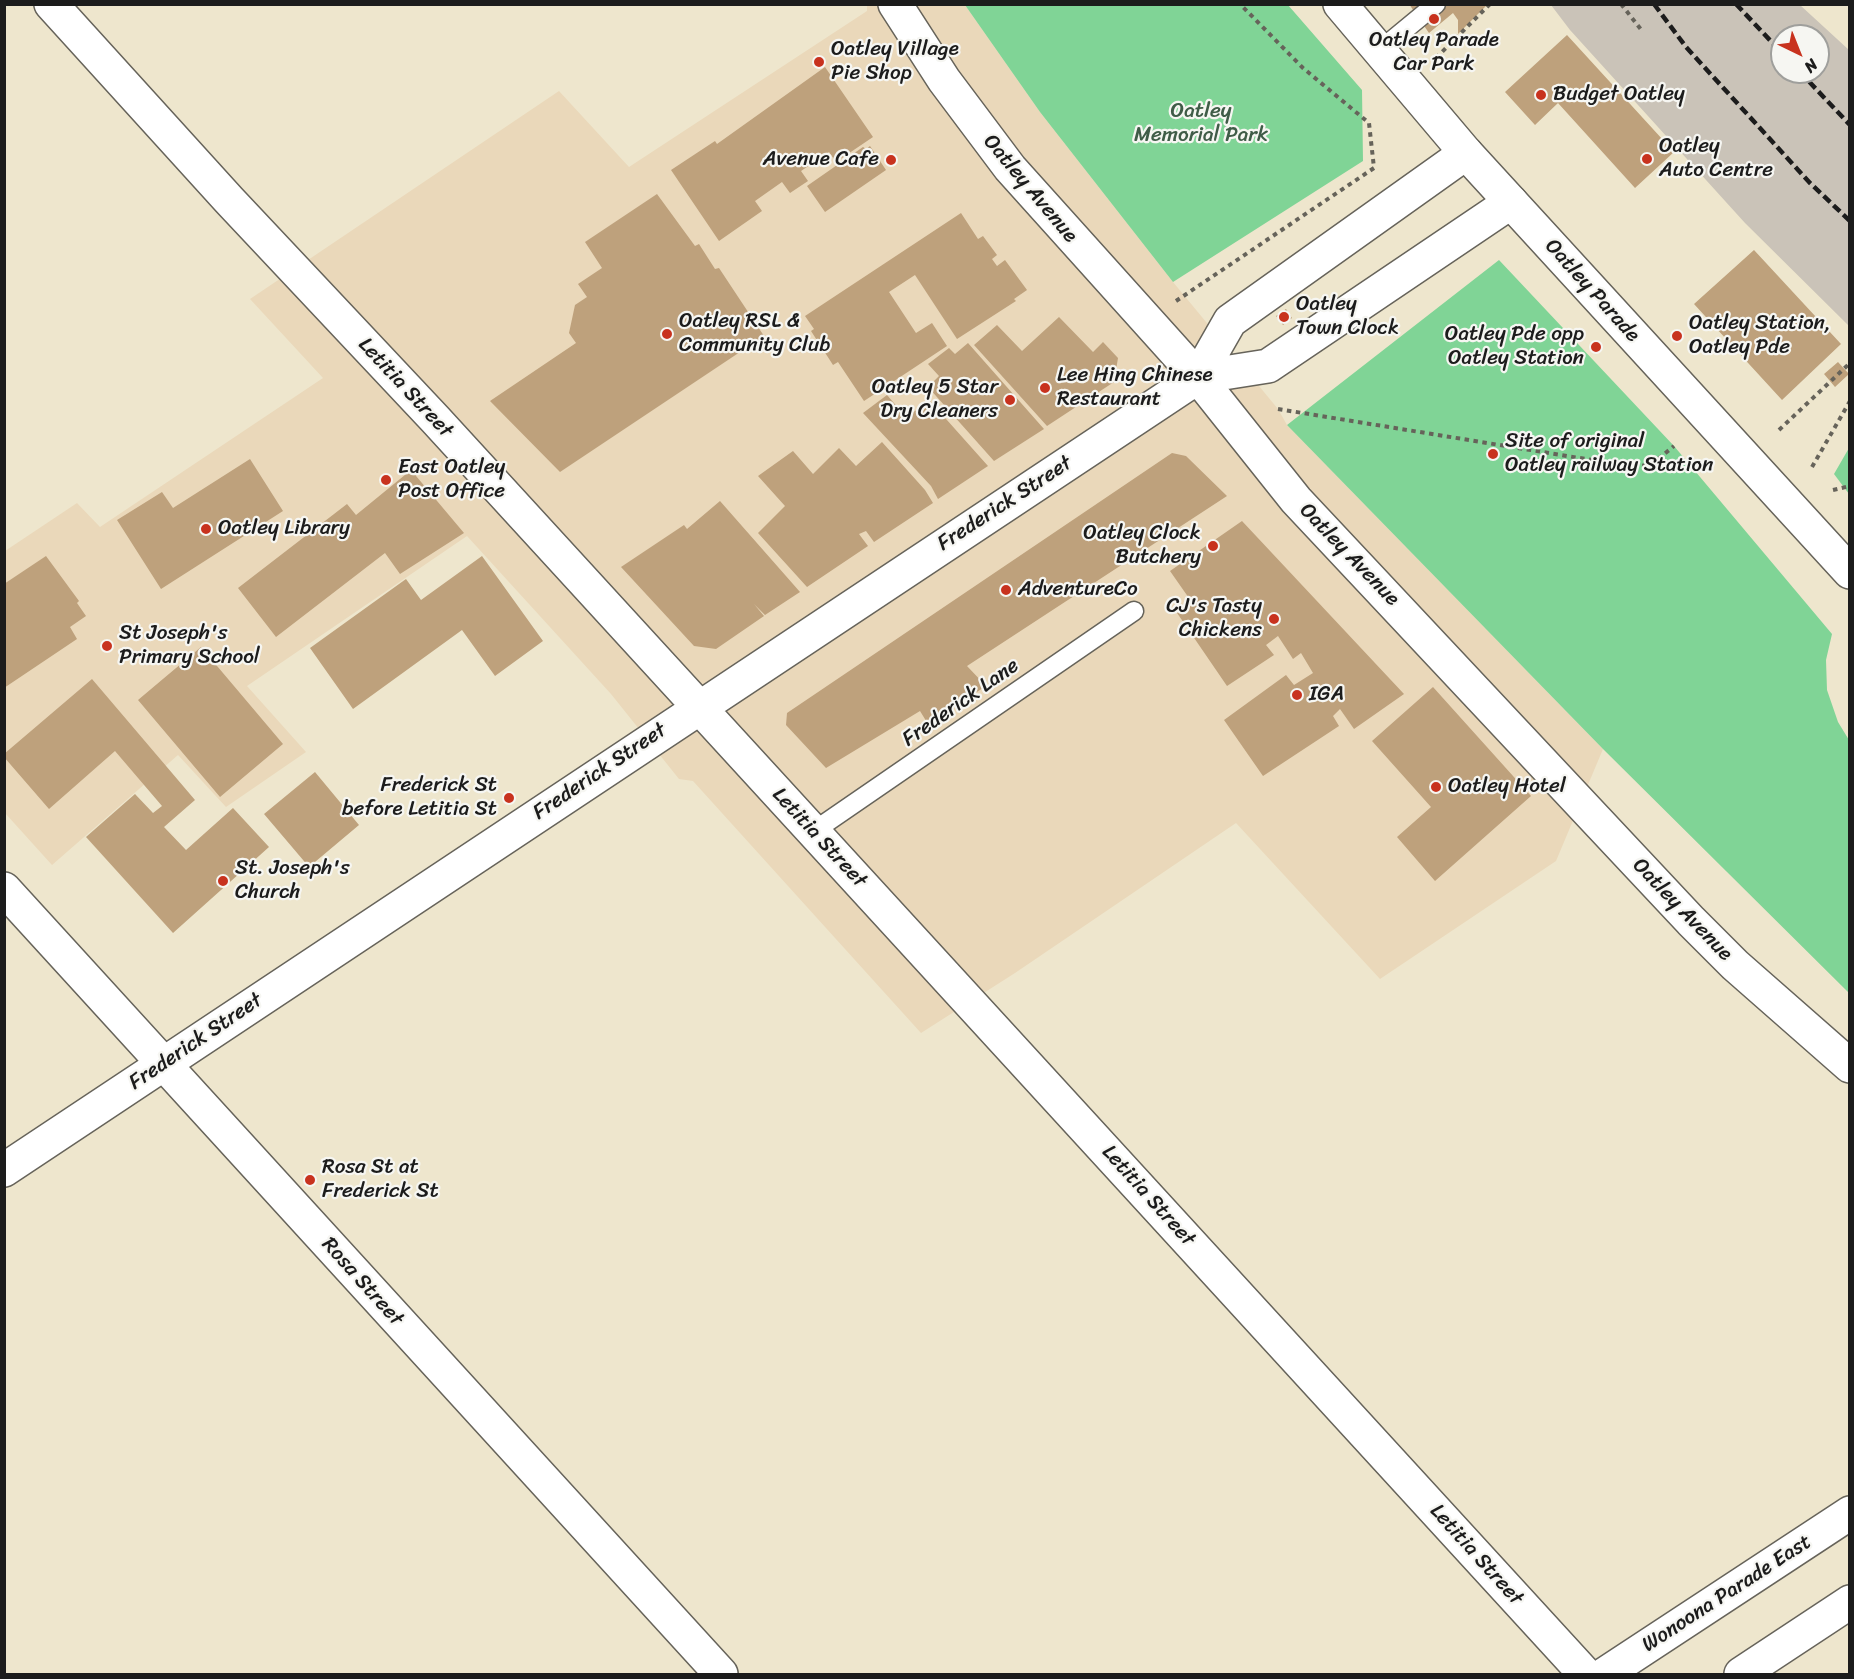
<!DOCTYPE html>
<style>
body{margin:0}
#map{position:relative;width:1854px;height:1679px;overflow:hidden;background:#eee6cd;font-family:Sriracha,sans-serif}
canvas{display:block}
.frame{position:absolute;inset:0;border:6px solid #1c1c1c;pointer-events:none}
.north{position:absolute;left:1770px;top:24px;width:60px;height:60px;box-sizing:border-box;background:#f6f6f2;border:2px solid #9f9f9c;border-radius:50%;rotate:137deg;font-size:16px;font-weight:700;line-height:24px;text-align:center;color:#1c1c1c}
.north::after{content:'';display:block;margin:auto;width:21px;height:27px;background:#c8321e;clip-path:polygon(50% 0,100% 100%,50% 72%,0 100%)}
</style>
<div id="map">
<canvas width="1854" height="1679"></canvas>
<div class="frame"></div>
<div class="north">N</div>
</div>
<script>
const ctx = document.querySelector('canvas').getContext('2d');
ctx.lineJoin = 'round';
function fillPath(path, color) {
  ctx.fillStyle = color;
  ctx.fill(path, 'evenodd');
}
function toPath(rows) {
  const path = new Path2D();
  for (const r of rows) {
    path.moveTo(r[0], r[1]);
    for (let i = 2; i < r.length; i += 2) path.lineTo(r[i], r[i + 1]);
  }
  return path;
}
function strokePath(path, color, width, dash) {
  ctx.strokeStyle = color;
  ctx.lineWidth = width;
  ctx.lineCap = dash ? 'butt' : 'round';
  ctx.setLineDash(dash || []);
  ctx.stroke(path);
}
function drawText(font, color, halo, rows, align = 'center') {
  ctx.font = font + ' Sriracha,sans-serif';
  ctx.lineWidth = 4.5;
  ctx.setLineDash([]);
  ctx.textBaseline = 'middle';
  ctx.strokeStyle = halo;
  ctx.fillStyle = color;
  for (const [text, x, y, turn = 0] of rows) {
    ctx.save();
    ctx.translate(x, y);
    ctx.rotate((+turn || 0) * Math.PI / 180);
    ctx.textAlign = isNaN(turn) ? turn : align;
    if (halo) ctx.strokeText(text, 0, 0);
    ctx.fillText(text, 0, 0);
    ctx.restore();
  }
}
fillPath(toPath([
 [867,4,965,5,1040,112,1173,282,1278,409,1287,425,1603,749,1556,861,1380,979,1236,823,1015,973,921,1033,693,781,679,779,611,694,467,536,247,686,306,752,226,807,178,755,52,865,5,813,5,551,77,503,100,527,323,378,250,299,559,91,629,167,867,11]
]), '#ead8ba');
fillPath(toPath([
 [1551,5,1800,5,1849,50,1849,326,1745,223,1570,30],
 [1782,36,1818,36,1818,72,1782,72]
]), '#cac3b8');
fillPath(toPath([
 [965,5,1288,5,1362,90,1363,161,1173,282,1040,112],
 [1499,260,1674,446,1832,634,1826,660,1827,690,1838,722,1849,740,1849,993,1603,749,1287,425],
 [1849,448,1849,494,1834,474]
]), '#80d496');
fillPath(toPath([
 [1409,4,1488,4,1458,34,1458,20,1453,13,1429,33],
 [1567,35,1674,152,1635,188,1558,103,1535,125,1505,92],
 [825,67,873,137,836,162,829,152,801,171,808,181,790,193,782,182,755,201,762,211,719,241,671,170,715,141,717,144],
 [870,146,886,170,825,212,807,186,863,147,866,149],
 [657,194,695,246,699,244,715,269,719,268,764,336,560,472,490,401,576,343,569,333,575,305,587,297,578,284,602,268,585,242],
 [961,213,978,239,983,236,997,255,992,259,997,266,1005,260,1027,290,1014,299,1016,301,957,339,915,275,889,292,916,333,932,323,947,346,864,401,838,362,833,365,811,331,814,329,805,316],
 [1754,250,1841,344,1782,400,1694,304],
 [1286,309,1292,318,1283,325,1276,316],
 [1059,317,1093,352,1103,342,1118,358,1114,382,1047,426,974,345,997,325,1022,351],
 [968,343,1044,429,994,461,928,387,939,376,928,364,949,348,955,354],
 [1838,362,1849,374,1835,387,1824,374],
 [887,395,906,417,930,401,988,466,938,499,931,486,863,413],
 [882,442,925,490,933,503,874,542,866,531,859,534,868,546,807,587,758,533,785,506,758,476,793,451,813,474,839,448,856,466],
 [1172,453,1186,456,1227,496,967,666,986,686,928,724,920,711,826,768,786,725,787,713],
 [250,459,283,511,161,589,117,520,162,492,173,508],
 [411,470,464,533,400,574,385,553,276,637,238,588,347,504,356,515],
 [720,501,800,592,765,615,754,604,764,616,716,649,694,646,621,567,684,525,687,529],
 [1242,521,1404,694,1354,729,1340,709,1333,716,1339,726,1263,776,1224,720,1286,675,1294,685,1313,673,1301,653,1293,659,1278,636,1266,645,1274,655,1227,686,1175,610,1191,601,1170,571],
 [46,556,79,601,77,603,86,616,70,627,77,639,4,688,4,584],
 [482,556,543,641,495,676,462,630,353,709,310,648,406,579,421,600],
 [201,647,283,744,220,797,138,700],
 [92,679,195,800,164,827,186,850,233,808,269,847,173,933,86,837,135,794,153,813,162,806,115,751,49,809,4,757,4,754],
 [1433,687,1531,796,1435,881,1397,837,1431,807,1372,741],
 [315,772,359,825,309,867,264,814]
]), '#bea17c');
const service = toPath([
 [1379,51,1436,4],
 [814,831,1134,611]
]);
const minor = toPath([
 [51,4,229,200,435,419,1585,1674],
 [895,4,944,80,1010,168,1198,377,1296,500,1691,921,1735,965,1850,1066],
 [1198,377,1230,321,1466,153],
 [4,889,721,1674],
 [4,1170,1198,377,1268,366,1511,202],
 [1605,1674,1850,1513],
 [1741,1674,1850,1602]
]);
const tertiary = toPath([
 [1340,4,1466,153,1850,572]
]);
strokePath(service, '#66635a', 21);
strokePath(minor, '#66635a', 36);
strokePath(tertiary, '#66635a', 36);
strokePath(toPath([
 [1621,4,1643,32],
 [1436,58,1490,4],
 [1176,301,1374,168,1369,123,1303,68,1240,4],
 [1278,409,1635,467,1652,464,1674,446],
 [1779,430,1850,363],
 [1812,467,1850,401],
 [1833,490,1850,486]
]), '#66635a', 4, [4.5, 4.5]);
strokePath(service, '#fff', 18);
strokePath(minor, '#fff', 33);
strokePath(tertiary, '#fff', 33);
strokePath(toPath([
 [1654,4,1686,47,1810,183,1850,221],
 [1736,4,1782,53],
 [1800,72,1850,125]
]), '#1c1c1c', 4.5, [9, 4.5]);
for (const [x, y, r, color] of [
 [1434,19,6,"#c8321e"],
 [819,62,6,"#c8321e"],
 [1541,95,6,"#c8321e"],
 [1647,159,6,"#c8321e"],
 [891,160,6,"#c8321e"],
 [1284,317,6,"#c8321e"],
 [667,334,6,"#c8321e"],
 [1677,336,6,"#c8321e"],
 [1596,347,6,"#c8321e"],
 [1045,388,6,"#c8321e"],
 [1010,400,6,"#c8321e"],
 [1493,454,6,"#c8321e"],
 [386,480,6,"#c8321e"],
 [206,529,6,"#c8321e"],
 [1213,546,6,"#c8321e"],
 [1006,590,6,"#c8321e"],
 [1274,619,6,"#c8321e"],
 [107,646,6,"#c8321e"],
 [1297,695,6,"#c8321e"],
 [1436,787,6,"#c8321e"],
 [509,798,6,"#c8321e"],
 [223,881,6,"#c8321e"],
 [310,1180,6,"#c8321e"]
]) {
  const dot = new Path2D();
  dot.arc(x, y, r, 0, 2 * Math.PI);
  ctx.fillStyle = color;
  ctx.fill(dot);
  strokePath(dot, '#f6f6f2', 2);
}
drawText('21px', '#1c1c1c', '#f6f6f2', [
 ["Oatley Parade",1434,41,"center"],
 ["Car Park",1434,65,"center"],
 ["Oatley Village",831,50],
 ["Pie Shop",831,74],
 ["Budget Oatley",1553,95],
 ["Oatley",1659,147],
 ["Auto Centre",1659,171],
 ["Avenue Cafe",879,160,"right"],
 ["Oatley",1296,305],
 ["Town Clock",1296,329],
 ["Oatley RSL &",679,322],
 ["Community Club",679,346],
 ["Oatley Station,",1689,324],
 ["Oatley Pde",1689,348],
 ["Oatley Pde opp",1584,335,"right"],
 ["Oatley Station",1584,359,"right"],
 ["Lee Hing Chinese",1057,376],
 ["Restaurant",1057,400],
 ["Oatley 5 Star",998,388,"right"],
 ["Dry Cleaners",998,412,"right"],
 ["Site of original",1505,442],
 ["Oatley railway Station",1505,466],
 ["East Oatley",398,468],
 ["Post Office",398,492],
 ["Oatley Library",218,529],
 ["Oatley Clock",1201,534,"right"],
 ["Butchery",1201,558,"right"],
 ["AdventureCo",1018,590],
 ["CJ's Tasty",1262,607,"right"],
 ["Chickens",1262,631,"right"],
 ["St Joseph's",119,634],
 ["Primary School",119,658],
 ["IGA",1309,695],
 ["Frederick St",497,786,"right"],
 ["before Letitia St",497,810,"right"],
 ["Oatley Hotel",1448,787],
 ["St. Joseph's",235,869],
 ["Church",235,893],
 ["Rosa St at",322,1168],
 ["Frederick St",322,1192]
], 'left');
drawText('21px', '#3f5c47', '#f6f6f2', [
 ["Oatley",1201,112],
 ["Memorial Park",1201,136]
]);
drawText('21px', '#1c1c1c', '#f6f6f2', [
 ["Oatley Avenue",1030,189,50],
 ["Oatley Parade",1592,291,48],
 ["Letitia Street",405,388,47],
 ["Frederick Street",1005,504,-33],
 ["Oatley Avenue",1349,555,46],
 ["Frederick Lane",961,703,-35],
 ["Frederick Street",600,772,-34],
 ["Letitia Street",819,838,47],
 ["Oatley Avenue",1682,910,46],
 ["Frederick Street",196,1042,-34],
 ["Letitia Street",1148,1196,48],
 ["Rosa Street",362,1282,48],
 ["Letitia Street",1476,1555,48],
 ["Wonoona Parade East",1727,1594,-33]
]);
</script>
